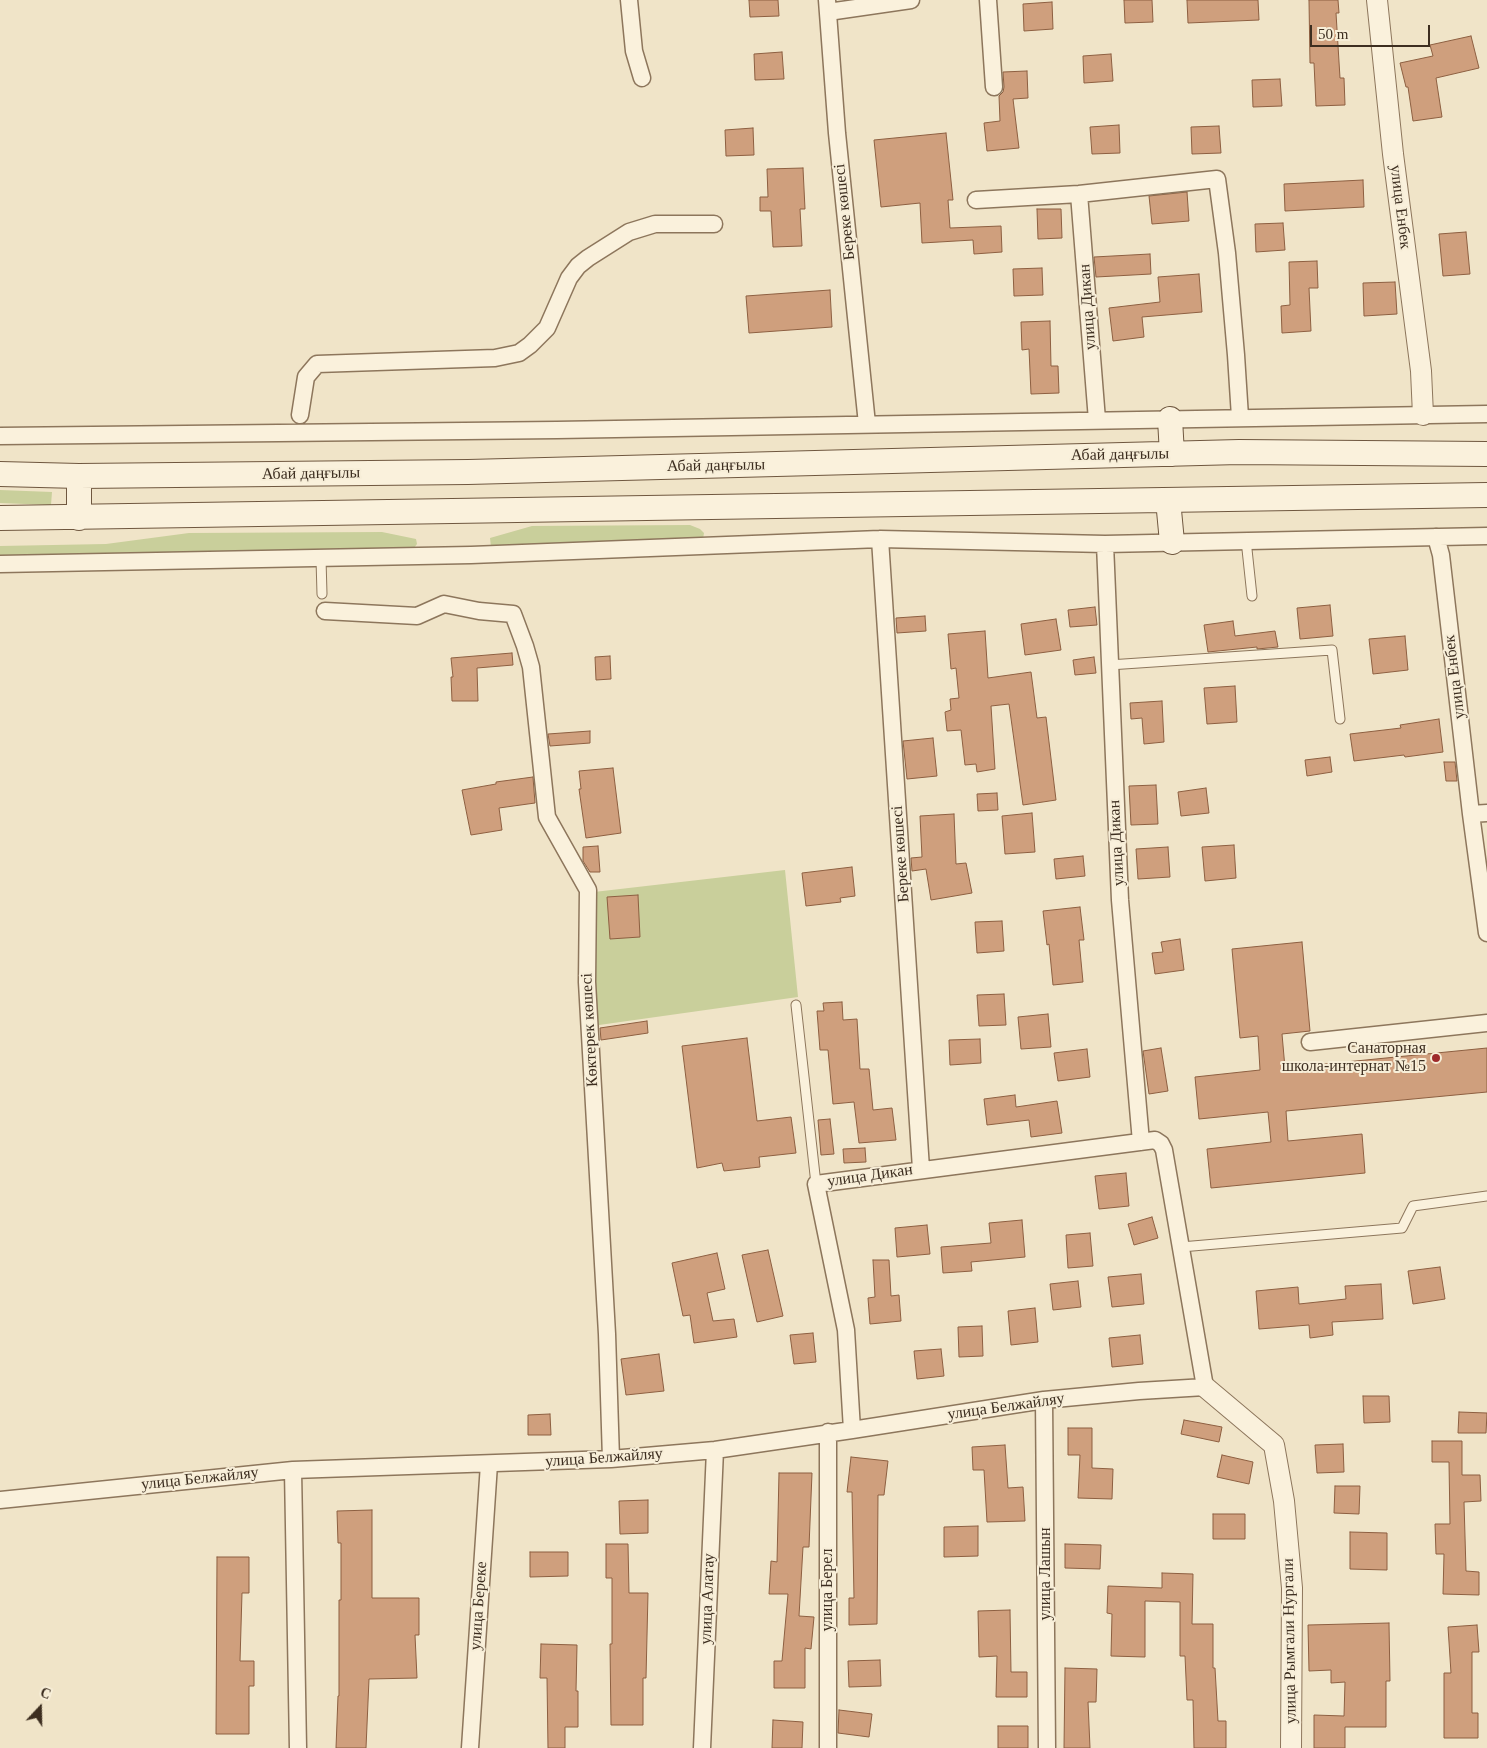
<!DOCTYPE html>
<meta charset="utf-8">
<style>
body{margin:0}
#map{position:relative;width:1487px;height:1748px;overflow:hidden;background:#f0e4c8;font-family:"Times New Roman",serif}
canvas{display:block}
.north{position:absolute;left:15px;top:1683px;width:50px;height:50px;-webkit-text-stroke:4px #f7eed8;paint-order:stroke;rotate:21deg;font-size:14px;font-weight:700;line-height:20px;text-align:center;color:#3d2e20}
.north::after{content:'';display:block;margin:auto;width:18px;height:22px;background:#3d2e20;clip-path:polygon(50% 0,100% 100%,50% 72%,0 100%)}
.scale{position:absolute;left:1310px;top:25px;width:120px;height:22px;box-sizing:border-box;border:2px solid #3d2e20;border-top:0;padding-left:6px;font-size:15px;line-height:18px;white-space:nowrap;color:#3d2e20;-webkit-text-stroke:4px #f7eed8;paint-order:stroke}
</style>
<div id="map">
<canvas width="1487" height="1748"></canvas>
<div class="north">С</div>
<div class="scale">50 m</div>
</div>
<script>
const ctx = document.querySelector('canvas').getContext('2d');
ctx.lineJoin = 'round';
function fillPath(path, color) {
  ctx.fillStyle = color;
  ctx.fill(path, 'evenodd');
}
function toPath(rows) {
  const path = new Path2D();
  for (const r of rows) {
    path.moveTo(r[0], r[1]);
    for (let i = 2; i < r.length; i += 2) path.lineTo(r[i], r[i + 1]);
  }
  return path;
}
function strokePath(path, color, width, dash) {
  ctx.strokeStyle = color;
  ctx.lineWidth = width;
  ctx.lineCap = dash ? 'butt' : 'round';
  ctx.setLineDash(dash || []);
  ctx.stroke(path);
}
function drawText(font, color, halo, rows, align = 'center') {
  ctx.font = font + ' "Times New Roman",serif';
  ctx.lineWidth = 4;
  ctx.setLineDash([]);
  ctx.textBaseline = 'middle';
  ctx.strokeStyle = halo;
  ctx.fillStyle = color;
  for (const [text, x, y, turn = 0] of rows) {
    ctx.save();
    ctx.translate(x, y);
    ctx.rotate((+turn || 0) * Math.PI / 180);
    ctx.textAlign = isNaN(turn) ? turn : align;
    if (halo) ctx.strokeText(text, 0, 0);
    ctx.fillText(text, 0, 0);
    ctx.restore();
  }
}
fillPath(toPath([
 [0,490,52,492,51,505,0,503],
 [690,525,700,529,704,533,703,539,491,547,490,538,532,526],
 [382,532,416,539,417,544,414,548,354,551,211,551,0,557,0,546,106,544,189,533],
 [785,870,798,997,592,1026,594,892]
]), '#c9cf9b');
const building = toPath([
 [749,0,778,0,779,16,750,17,749,0],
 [1124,0,1152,0,1153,22,1125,23,1124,0],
 [1187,0,1258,0,1259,20,1188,23,1187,0],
 [1309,0,1338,0,1339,13,1336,13,1340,78,1344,78,1345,105,1316,106,1314,63,1310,63,1309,0],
 [1052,2,1053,29,1024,31,1023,4,1052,2],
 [1471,36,1479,68,1436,78,1442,117,1413,121,1408,87,1406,87,1400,63,1433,56,1430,45,1471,36],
 [782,52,784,79,755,80,754,54,782,52],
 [1111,54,1113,81,1084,83,1083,56,1111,54],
 [1027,71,1028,98,1013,99,1019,148,987,151,984,123,1000,121,999,96,1003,92,1004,87,1003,72,1027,71],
 [1280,79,1282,106,1253,107,1252,80,1280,79],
 [1119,125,1120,153,1092,154,1090,127,1119,125],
 [1219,126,1221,153,1192,154,1191,127,1219,126],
 [753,128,754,155,726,156,725,130,753,128],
 [946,133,953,200,948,200,950,228,1001,226,1002,252,974,254,973,240,922,243,920,203,881,207,874,140,946,133],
 [803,168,805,209,800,209,802,246,773,247,771,211,760,211,760,197,768,197,767,169,803,168],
 [1363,180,1364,207,1285,211,1284,184,1363,180],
 [1187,192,1189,221,1152,224,1149,196,1187,192],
 [1037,209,1061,209,1062,238,1038,239,1037,209],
 [1283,223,1285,250,1256,252,1255,224,1283,223],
 [1466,232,1470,274,1443,276,1439,234,1466,232],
 [1150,254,1151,274,1096,277,1094,257,1150,254],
 [1317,261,1318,288,1309,288,1311,331,1282,333,1281,306,1290,305,1289,262,1317,261],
 [1042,268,1043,295,1014,296,1013,269,1042,268],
 [1199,274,1202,312,1142,317,1144,337,1113,341,1109,308,1160,302,1158,277,1199,274],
 [1395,282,1397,314,1364,316,1363,283,1395,282],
 [830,290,832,327,749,333,746,296,830,290],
 [1050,321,1051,366,1058,366,1059,393,1031,394,1029,349,1022,350,1021,322,1050,321],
 [1330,605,1333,636,1300,639,1297,608,1330,605],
 [1095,607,1097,625,1070,627,1068,610,1095,607],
 [925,616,926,631,897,633,896,618,925,616],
 [1056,619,1061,650,1025,655,1021,624,1056,619],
 [1233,621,1235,636,1275,631,1278,647,1257,649,1257,647,1208,652,1204,625,1233,621],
 [985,631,988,678,1031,672,1037,718,1046,717,1056,800,1023,805,1009,704,991,706,995,769,977,772,976,764,965,765,961,730,947,731,945,712,951,710,950,699,959,698,956,668,951,669,948,634,985,631],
 [1405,636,1408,670,1373,674,1369,639,1405,636],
 [512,653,513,665,477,668,478,701,452,701,451,677,453,677,451,658,512,653],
 [610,656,611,679,596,680,595,657,610,656],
 [1094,657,1096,673,1075,675,1073,660,1094,657],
 [1235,686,1237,722,1207,724,1204,688,1235,686],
 [1162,701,1164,742,1144,744,1142,718,1131,719,1130,703,1162,701],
 [1439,719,1443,752,1405,757,1404,755,1354,761,1350,734,1401,728,1400,725,1439,719],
 [590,731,590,743,550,746,548,734,590,731],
 [933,738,937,776,907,779,903,741,933,738],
 [1330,757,1332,772,1307,776,1305,760,1330,757],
 [1444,762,1455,762,1457,781,1446,781,1444,762],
 [613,768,621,833,586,838,579,789,581,789,579,771,613,768],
 [533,777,535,803,499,808,502,830,471,835,462,790,496,784,496,782,533,777],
 [1156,785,1158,824,1131,825,1129,786,1156,785],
 [1206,788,1209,813,1181,816,1178,792,1206,788],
 [997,793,998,810,978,811,977,794,997,793],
 [1032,813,1035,852,1005,854,1002,816,1032,813],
 [954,814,956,864,966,863,972,893,931,900,926,869,912,871,911,858,922,857,920,816,954,814],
 [1234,845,1236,878,1205,881,1202,847,1234,845],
 [598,846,600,872,590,872,583,861,583,847,598,846],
 [1168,847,1170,877,1138,879,1136,849,1168,847],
 [1083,856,1085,876,1056,879,1054,859,1083,856],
 [852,867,855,896,840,898,841,902,806,906,802,873,852,867],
 [638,895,640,937,610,939,607,897,638,895],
 [1080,907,1084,940,1079,940,1083,982,1053,985,1049,944,1047,945,1043,911,1080,907],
 [1002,921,1004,951,977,953,975,922,1002,921],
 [1180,939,1184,970,1155,974,1152,953,1163,952,1161,942,1180,939],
 [1302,942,1310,1031,1282,1034,1285,1068,1487,1048,1487,1092,1286,1111,1288,1141,1362,1134,1365,1173,1211,1188,1207,1149,1271,1142,1268,1112,1199,1119,1195,1077,1260,1070,1258,1036,1240,1038,1232,949,1302,942],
 [1004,994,1006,1025,979,1026,977,995,1004,994],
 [842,1002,843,1020,857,1019,860,1069,869,1069,873,1110,892,1108,896,1140,859,1143,854,1102,833,1104,828,1050,820,1050,817,1011,824,1011,823,1003,842,1002],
 [1048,1014,1051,1047,1021,1049,1018,1017,1048,1014],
 [647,1021,648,1033,601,1040,600,1028,647,1021],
 [747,1038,757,1121,791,1117,796,1153,759,1157,760,1167,724,1171,722,1163,697,1168,682,1046,747,1038],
 [980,1039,981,1063,950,1065,949,1040,980,1039],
 [1161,1048,1168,1091,1149,1094,1143,1051,1161,1048],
 [1087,1049,1090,1077,1058,1081,1054,1053,1087,1049],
 [1015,1095,1016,1107,1057,1101,1062,1133,1031,1137,1029,1120,987,1125,984,1099,1015,1095],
 [830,1119,834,1154,821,1155,818,1120,830,1119],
 [865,1148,866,1162,844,1163,843,1149,865,1148],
 [1126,1173,1129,1206,1099,1209,1095,1176,1126,1173],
 [1152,1217,1158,1238,1134,1245,1128,1224,1152,1217],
 [1022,1220,1025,1257,971,1262,972,1271,943,1273,941,1247,991,1243,989,1223,1022,1220],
 [927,1225,930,1254,897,1257,895,1228,927,1225],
 [1090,1233,1093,1266,1068,1268,1066,1235,1090,1233],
 [768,1250,783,1316,757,1322,742,1255,768,1250],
 [717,1253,725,1289,707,1293,713,1321,734,1319,737,1337,694,1343,690,1315,683,1316,672,1263,717,1253],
 [873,1260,889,1260,891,1296,899,1295,901,1321,870,1324,868,1298,875,1297,873,1260],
 [1440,1267,1445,1299,1413,1304,1408,1271,1440,1267],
 [1141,1274,1144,1304,1112,1307,1108,1277,1141,1274],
 [1078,1281,1081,1307,1053,1310,1050,1284,1078,1281],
 [1381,1284,1383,1319,1332,1322,1333,1335,1310,1338,1309,1325,1259,1329,1256,1291,1298,1287,1299,1304,1346,1299,1345,1286,1381,1284],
 [1035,1308,1038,1342,1011,1345,1008,1311,1035,1308],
 [982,1326,983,1356,959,1357,958,1327,982,1326],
 [813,1333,816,1362,794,1364,790,1335,813,1333],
 [1140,1335,1143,1364,1112,1367,1109,1338,1140,1335],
 [941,1349,944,1376,917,1379,914,1351,941,1349],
 [659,1354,664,1391,626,1395,621,1359,659,1354],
 [1363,1396,1389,1396,1390,1422,1364,1423,1363,1396],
 [1459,1412,1487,1413,1486,1433,1458,1433,1459,1412],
 [550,1414,551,1435,528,1435,528,1415,550,1414],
 [1184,1420,1222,1427,1219,1442,1181,1434,1184,1420],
 [1068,1428,1092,1428,1092,1468,1113,1469,1112,1499,1078,1498,1080,1455,1068,1455,1068,1428],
 [1432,1441,1462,1441,1462,1475,1480,1475,1481,1501,1464,1502,1466,1571,1479,1572,1479,1595,1443,1594,1444,1554,1436,1554,1435,1524,1450,1524,1449,1462,1432,1462,1432,1441],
 [1343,1444,1344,1472,1317,1473,1315,1445,1343,1444],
 [1005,1445,1008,1488,1023,1487,1025,1521,987,1522,984,1470,973,1470,972,1447,1005,1445],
 [1222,1455,1253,1462,1249,1484,1217,1477,1222,1455],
 [851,1457,888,1461,884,1495,878,1495,877,1624,849,1625,849,1598,854,1598,852,1492,847,1492,851,1457],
 [779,1473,812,1473,809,1547,803,1547,799,1616,814,1617,811,1649,805,1648,805,1688,774,1688,774,1661,782,1661,788,1594,769,1594,771,1561,777,1562,779,1473],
 [1335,1486,1360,1486,1359,1514,1334,1513,1335,1486],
 [648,1500,648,1533,620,1534,619,1501,648,1500],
 [372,1510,372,1598,419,1598,419,1635,415,1635,417,1678,369,1679,366,1748,336,1748,338,1696,339,1696,339,1600,341,1600,341,1543,338,1543,337,1511,372,1510],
 [1213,1514,1245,1514,1245,1539,1213,1539,1213,1514],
 [978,1526,978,1556,944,1557,944,1527,978,1526],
 [1350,1532,1387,1533,1387,1570,1350,1569,1350,1532],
 [606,1544,628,1544,629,1593,648,1593,646,1678,643,1678,643,1725,611,1725,610,1644,612,1644,612,1578,606,1578,606,1544],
 [1065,1544,1101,1545,1100,1569,1065,1568,1065,1544],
 [530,1552,568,1552,568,1576,530,1577,530,1552],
 [217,1557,249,1557,249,1593,242,1593,240,1661,254,1661,254,1686,249,1686,249,1734,216,1734,217,1557],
 [1162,1573,1193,1574,1192,1624,1213,1624,1213,1668,1215,1668,1218,1721,1226,1721,1226,1748,1194,1748,1193,1700,1187,1700,1185,1656,1180,1656,1180,1602,1145,1601,1145,1657,1111,1656,1112,1614,1107,1613,1108,1586,1162,1588,1162,1573],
 [1010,1610,1011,1672,1027,1672,1027,1697,996,1697,997,1656,979,1657,978,1611,1010,1610],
 [1389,1623,1390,1681,1386,1681,1386,1727,1345,1727,1345,1748,1314,1748,1314,1715,1344,1716,1345,1682,1331,1683,1331,1670,1309,1671,1308,1625,1389,1623],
 [1477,1625,1479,1652,1472,1652,1472,1713,1478,1713,1478,1738,1444,1738,1444,1673,1451,1673,1448,1627,1477,1625],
 [541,1644,577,1645,576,1691,578,1691,578,1727,565,1727,565,1748,548,1748,547,1678,540,1678,541,1644],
 [880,1660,881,1686,849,1687,848,1661,880,1660],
 [1065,1668,1097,1669,1096,1702,1088,1702,1090,1748,1064,1748,1065,1668],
 [839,1710,872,1714,869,1737,838,1733,839,1710],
 [773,1720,803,1722,802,1748,772,1748,773,1720],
 [998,1726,1028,1726,1028,1748,998,1748,998,1726]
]);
fillPath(building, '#cf9f7d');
strokePath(building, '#8d5f41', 1);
const service = toPath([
 [1246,540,1252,596],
 [321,559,322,594],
 [1109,665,1332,650,1340,719],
 [796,1005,816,1184],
 [1181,1247,1402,1228,1413,1206,1487,1196]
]);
const minor = toPath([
 [629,0,634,51,642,78],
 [827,0,837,133,867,424],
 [988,0,994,87],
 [828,12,911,0],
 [1079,194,1097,420],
 [976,200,1079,194,1217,179,1227,253,1236,355,1240,417],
 [300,415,306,377,317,364,495,358,519,353,530,345,547,328,569,278,578,266,588,258,629,232,655,224,714,224],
 [0,436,557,430,1487,414],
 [1436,537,1441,555,1471,814,1487,933],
 [880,539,921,1169],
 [1105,544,1120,900,1141,1142],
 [0,564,471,555,880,539,1105,544,1487,536],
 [325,611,417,616,444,604,479,611,513,614,525,646,531,667,547,817,588,890,587,982,607,1334,611,1459],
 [1471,814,1487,813],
 [1310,1042,1487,1023],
 [1044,1400,1047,1748],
 [828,1432,828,1748],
 [293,1470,298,1748],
 [0,1500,293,1470,611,1459,715,1450,852,1430,1044,1400,1139,1391,1205,1387,1164,1150,1161,1144,1155,1140,816,1184,846,1330,852,1430],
 [470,1748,489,1464],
 [702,1748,715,1450]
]);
const tertiary = toPath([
 [1377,0,1393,154,1421,371,1423,415],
 [1205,1387,1274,1445,1284,1501,1292,1588,1291,1748]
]);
const secondary = toPath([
 [1170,419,1172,454],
 [0,474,79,476,468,472,1239,452,1487,454],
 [79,476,79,518],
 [1168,500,1172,542],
 [0,518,1487,495]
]);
strokePath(service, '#8d765c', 11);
strokePath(minor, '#8d765c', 19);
strokePath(tertiary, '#8d765c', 22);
strokePath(secondary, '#6f573f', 26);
strokePath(service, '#faf1dc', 9);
strokePath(minor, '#faf1dc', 16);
strokePath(tertiary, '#faf1dc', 20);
strokePath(secondary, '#faf1dc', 24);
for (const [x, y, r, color] of [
 [1436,1058,5,"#9e2a2b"]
]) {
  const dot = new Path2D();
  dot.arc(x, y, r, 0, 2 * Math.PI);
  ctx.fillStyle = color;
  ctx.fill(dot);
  strokePath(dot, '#f7eed8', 2);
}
drawText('16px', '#3d2e20', '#f7eed8', [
 ["улица Енбек",1400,207,83],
 ["Береке көшесі",845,212,-96],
 ["улица Дикан",1088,307,-94],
 ["Абай даңғылы",1120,455,-1],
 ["Абай даңғылы",716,466,-1],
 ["Абай даңғылы",311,474,-1],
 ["улица Енбек",1455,677,-97],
 ["улица Дикан",1117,843,-93],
 ["Береке көшесі",901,854,-94],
 ["Көктерек көшесі",590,1030,-93],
 ["улица Дикан",870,1176,-8],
 ["улица Белжайляу",1006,1407,-8],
 ["улица Белжайляу",604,1458,-4],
 ["улица Белжайляу",200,1479,-6],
 ["улица Лашын",1046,1574,-90],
 ["улица Берел",828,1590,-90],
 ["улица Алатау",708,1599,-88],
 ["улица Береке",479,1606,-86],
 ["улица Рымгали Нургали",1290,1641,-91]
]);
drawText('16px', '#3d2e20', '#f7eed8', [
 ["Санаторная",1426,1049],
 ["школа-интернат №15",1426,1067]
], 'right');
</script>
